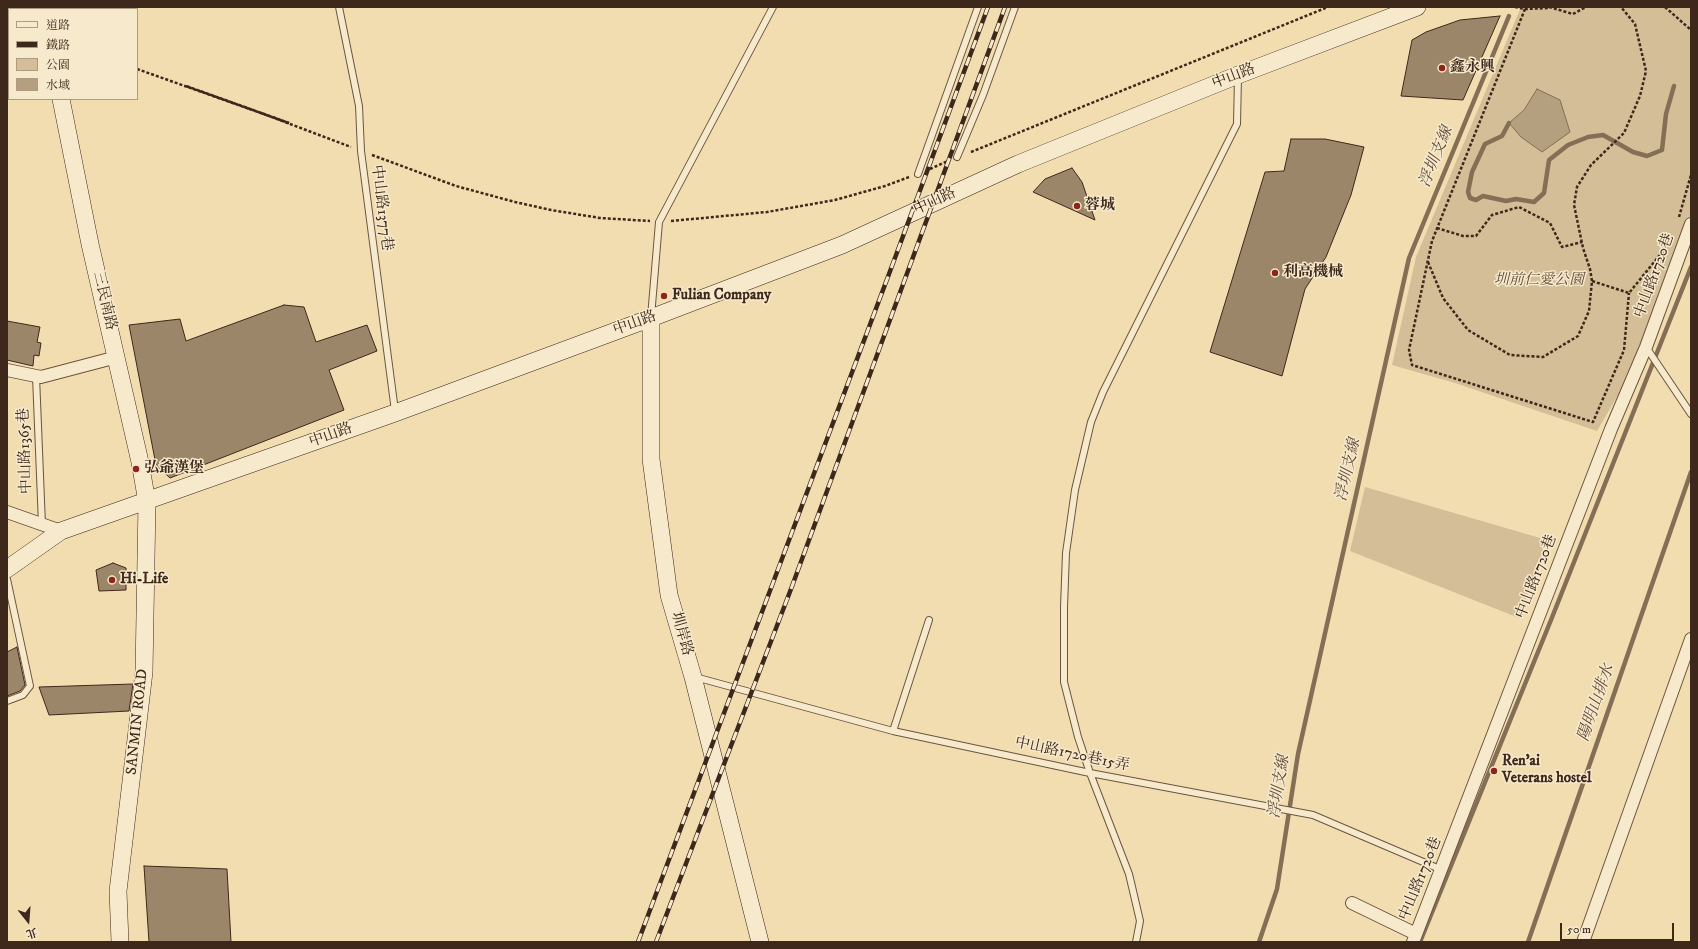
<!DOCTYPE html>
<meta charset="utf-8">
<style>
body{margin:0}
#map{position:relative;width:1698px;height:949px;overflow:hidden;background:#f2ddb1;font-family:"IM FELL DW Pica","Noto Serif TC",serif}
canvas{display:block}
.frame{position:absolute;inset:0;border:8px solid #3d281b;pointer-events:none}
.legend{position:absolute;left:8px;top:8px;width:130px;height:92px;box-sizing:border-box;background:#f7e9cc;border:1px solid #ad9c85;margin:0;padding:5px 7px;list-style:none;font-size:12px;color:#3d281b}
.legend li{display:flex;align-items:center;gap:8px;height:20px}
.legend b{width:20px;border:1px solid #ad9c85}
.north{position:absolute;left:8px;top:901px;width:40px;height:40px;-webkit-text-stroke:3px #f7e9cc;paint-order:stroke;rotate:163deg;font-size:11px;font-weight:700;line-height:16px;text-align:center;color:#3d281b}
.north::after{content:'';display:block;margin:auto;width:14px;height:18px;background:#3d281b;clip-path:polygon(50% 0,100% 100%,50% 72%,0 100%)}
.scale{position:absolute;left:1560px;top:923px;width:114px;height:18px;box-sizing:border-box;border:2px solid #3d281b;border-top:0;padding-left:5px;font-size:12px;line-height:14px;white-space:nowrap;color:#3d281b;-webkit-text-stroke:3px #f7e9cc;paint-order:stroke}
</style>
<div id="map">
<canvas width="1698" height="949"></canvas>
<div class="frame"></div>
<ul class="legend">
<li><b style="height:5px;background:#f7e9cc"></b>道路</li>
<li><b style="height:5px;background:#3d281b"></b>鐵路</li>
<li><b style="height:11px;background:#d3be98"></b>公園</li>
<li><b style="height:11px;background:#b49f7e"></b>水域</li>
</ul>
<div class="north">北</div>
<div class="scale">50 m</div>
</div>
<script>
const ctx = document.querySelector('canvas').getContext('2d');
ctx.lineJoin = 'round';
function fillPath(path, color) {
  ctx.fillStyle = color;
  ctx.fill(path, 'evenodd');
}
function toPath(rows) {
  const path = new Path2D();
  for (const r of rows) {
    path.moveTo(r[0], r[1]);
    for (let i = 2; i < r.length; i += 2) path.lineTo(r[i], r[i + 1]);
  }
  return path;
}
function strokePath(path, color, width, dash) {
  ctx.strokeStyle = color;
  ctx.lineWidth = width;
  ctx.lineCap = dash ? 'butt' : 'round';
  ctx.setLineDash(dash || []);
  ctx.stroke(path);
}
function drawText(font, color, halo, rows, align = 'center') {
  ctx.font = font + ' "IM FELL DW Pica","Noto Serif TC",serif';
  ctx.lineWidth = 3;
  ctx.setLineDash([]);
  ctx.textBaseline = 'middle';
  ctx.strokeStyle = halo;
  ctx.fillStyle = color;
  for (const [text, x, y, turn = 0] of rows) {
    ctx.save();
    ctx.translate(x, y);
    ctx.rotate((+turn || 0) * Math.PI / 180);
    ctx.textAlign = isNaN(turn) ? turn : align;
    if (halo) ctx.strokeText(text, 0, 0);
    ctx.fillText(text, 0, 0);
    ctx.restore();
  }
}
fillPath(toPath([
 [1521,7,1691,7,1691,224,1646,347,1597,431,1455,383,1392,365,1416,257],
 [1365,487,1547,540,1519,618,1350,551]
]), '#d3be98');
const water = toPath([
 [1537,89,1560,100,1570,132,1542,152,1521,137,1509,123,1524,110,1537,89]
]);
fillPath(water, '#b49f7e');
strokePath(water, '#846f56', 1);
strokePath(toPath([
 [1509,123,1502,136,1485,144,1472,172,1468,192,1470,198,1476,200,1483,196,1506,201,1516,199,1534,202,1544,193,1549,160,1568,145,1588,137,1603,135,1633,152,1647,156,1662,150,1666,114,1674,86],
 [1259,942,1277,889,1298,754,1409,258,1509,16],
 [1420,942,1551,620,1691,267],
 [1528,942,1691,472]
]), '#846f56', 4.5);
const building = toPath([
 [1500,16,1463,100,1401,96,1412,40,1426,32,1460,20,1500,16],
 [1291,139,1325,139,1364,147,1351,195,1326,257,1305,289,1282,376,1210,352,1265,172,1284,171,1291,139],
 [1072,168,1082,182,1095,220,1033,192,1045,179,1072,168],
 [284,305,304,307,316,342,367,325,377,351,329,370,344,410,170,478,156,465,129,325,180,319,186,341,284,305],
 [7,321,40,327,37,342,41,343,39,356,34,355,33,366,7,360,7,321],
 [113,563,126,568,126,590,99,591,96,570,113,563],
 [17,647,25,685,20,691,7,696,7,652,17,647],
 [133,684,129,711,49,715,39,687,133,684],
 [144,866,227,869,231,942,149,942,144,866]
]);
fillPath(building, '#9b8669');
strokePath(building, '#3d281b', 1);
const lane = toPath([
 [339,7,359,106,361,151,395,411],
 [957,157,983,95,1015,7],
 [918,174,978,7],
 [651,317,659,222,773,7],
 [1646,347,1691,414],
 [36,376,42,525],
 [7,579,30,686,23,695,7,701],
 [695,677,893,731,1090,773,1313,815,1442,870],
 [893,731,929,620],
 [1136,942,1140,921,1129,874,1090,773,1078,737,1064,682,1064,607,1066,553,1075,490,1091,422,1103,392,1237,124,1238,77]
]);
const street = toPath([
 [7,370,41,377,117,357],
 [7,512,61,531],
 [1352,903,1416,934],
 [1413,942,1611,429,1646,347,1691,224],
 [1583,942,1691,639]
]);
const secondary = toPath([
 [41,7,42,9],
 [61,99,90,244,140,462,147,502,144,672,118,891,120,942],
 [651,318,651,459,669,595,693,677,760,942],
 [7,569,61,531,395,413,651,318,842,245,1018,164,1238,75,1417,7]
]);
strokePath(lane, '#6a5540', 8);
strokePath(street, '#6a5540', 14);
strokePath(secondary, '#3d281b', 18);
strokePath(toPath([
 [1515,7,1525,9,1549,8],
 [1549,7,1573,14,1586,7],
 [1665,7,1691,30],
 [1525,9,1432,241,1409,350,1412,365,1593,422,1624,350,1629,293],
 [7,22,9,22],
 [289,123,186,86,253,110,351,147],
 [971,152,1328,7],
 [372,155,456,186,515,202,551,210,600,218,650,221],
 [930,169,948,161],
 [1679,217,1691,175],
 [671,221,767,212,835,200,885,186,909,177],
 [1437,228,1463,236,1476,236,1492,215,1519,207,1550,223,1562,247,1582,242],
 [1428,262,1443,298,1468,330,1510,355,1543,357,1578,336,1589,311,1592,281,1629,293,1668,245],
 [1592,281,1590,269,1583,248,1574,205,1577,187,1591,165,1624,133,1640,96,1646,71,1635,24,1621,7]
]), '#3d281b', 2.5, [3, 2]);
strokePath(lane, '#f7e9cc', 6);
strokePath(street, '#f7e9cc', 12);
strokePath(secondary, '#f7e9cc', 17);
const rail = toPath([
 [638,942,889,274,988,7],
 [656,942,791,589,1005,7]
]);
strokePath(rail, '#3d281b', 4.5);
strokePath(rail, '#f7e9cc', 3, [9]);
strokePath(toPath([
 [137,69,289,123]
]), '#3d281b', 2.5, [3, 2]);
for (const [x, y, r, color] of [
 [1442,68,4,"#8f2418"],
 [1077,206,4,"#8f2418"],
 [1275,273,4,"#8f2418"],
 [664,296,4,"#8f2418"],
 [136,469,4,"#8f2418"],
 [112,580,4,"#8f2418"],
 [1494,771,4,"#8f2418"]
]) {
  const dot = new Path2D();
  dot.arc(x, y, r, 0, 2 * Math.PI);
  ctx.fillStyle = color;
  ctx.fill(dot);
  strokePath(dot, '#f7e9cc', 1.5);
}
drawText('bold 15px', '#3d281b', '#f7e9cc', [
 ["鑫永興",1450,68],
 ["蓉城",1085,206],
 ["利高機械",1283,273],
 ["Fulian Company",672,296],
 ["弘爺漢堡",144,469],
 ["Hi-Life",120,580],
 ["Ren'ai",1502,762],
 ["Veterans hostel",1502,779]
], 'left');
drawText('15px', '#3d281b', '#f7e9cc', [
 ["中山路",1234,77,-21],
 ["中山路",935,202,-25],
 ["中山路1377巷",381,208,83],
 ["中山路1720巷",1655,276,-70],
 ["三民南路",104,301,77],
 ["中山路",635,324,-20],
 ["中山路",331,436,-20],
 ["中山路1365巷",26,451,-92],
 ["中山路1720巷",1537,577,-69],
 ["圳岸路",681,634,74],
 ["SANMIN ROAD",138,722,-84],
 ["中山路1720巷15弄",1072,755,12],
 ["中山路1720巷",1421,879,-68]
]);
drawText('italic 15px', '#624e3a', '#f7e9cc', [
 ["圳前仁愛公園",1539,281]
]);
drawText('italic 16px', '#614c39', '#f7e9cc', [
 ["浮圳支線",1437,157,-68],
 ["浮圳支線",1349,470,-77],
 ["陽明山排水",1597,703,-71],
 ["浮圳支線",1280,787,-81]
]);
</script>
